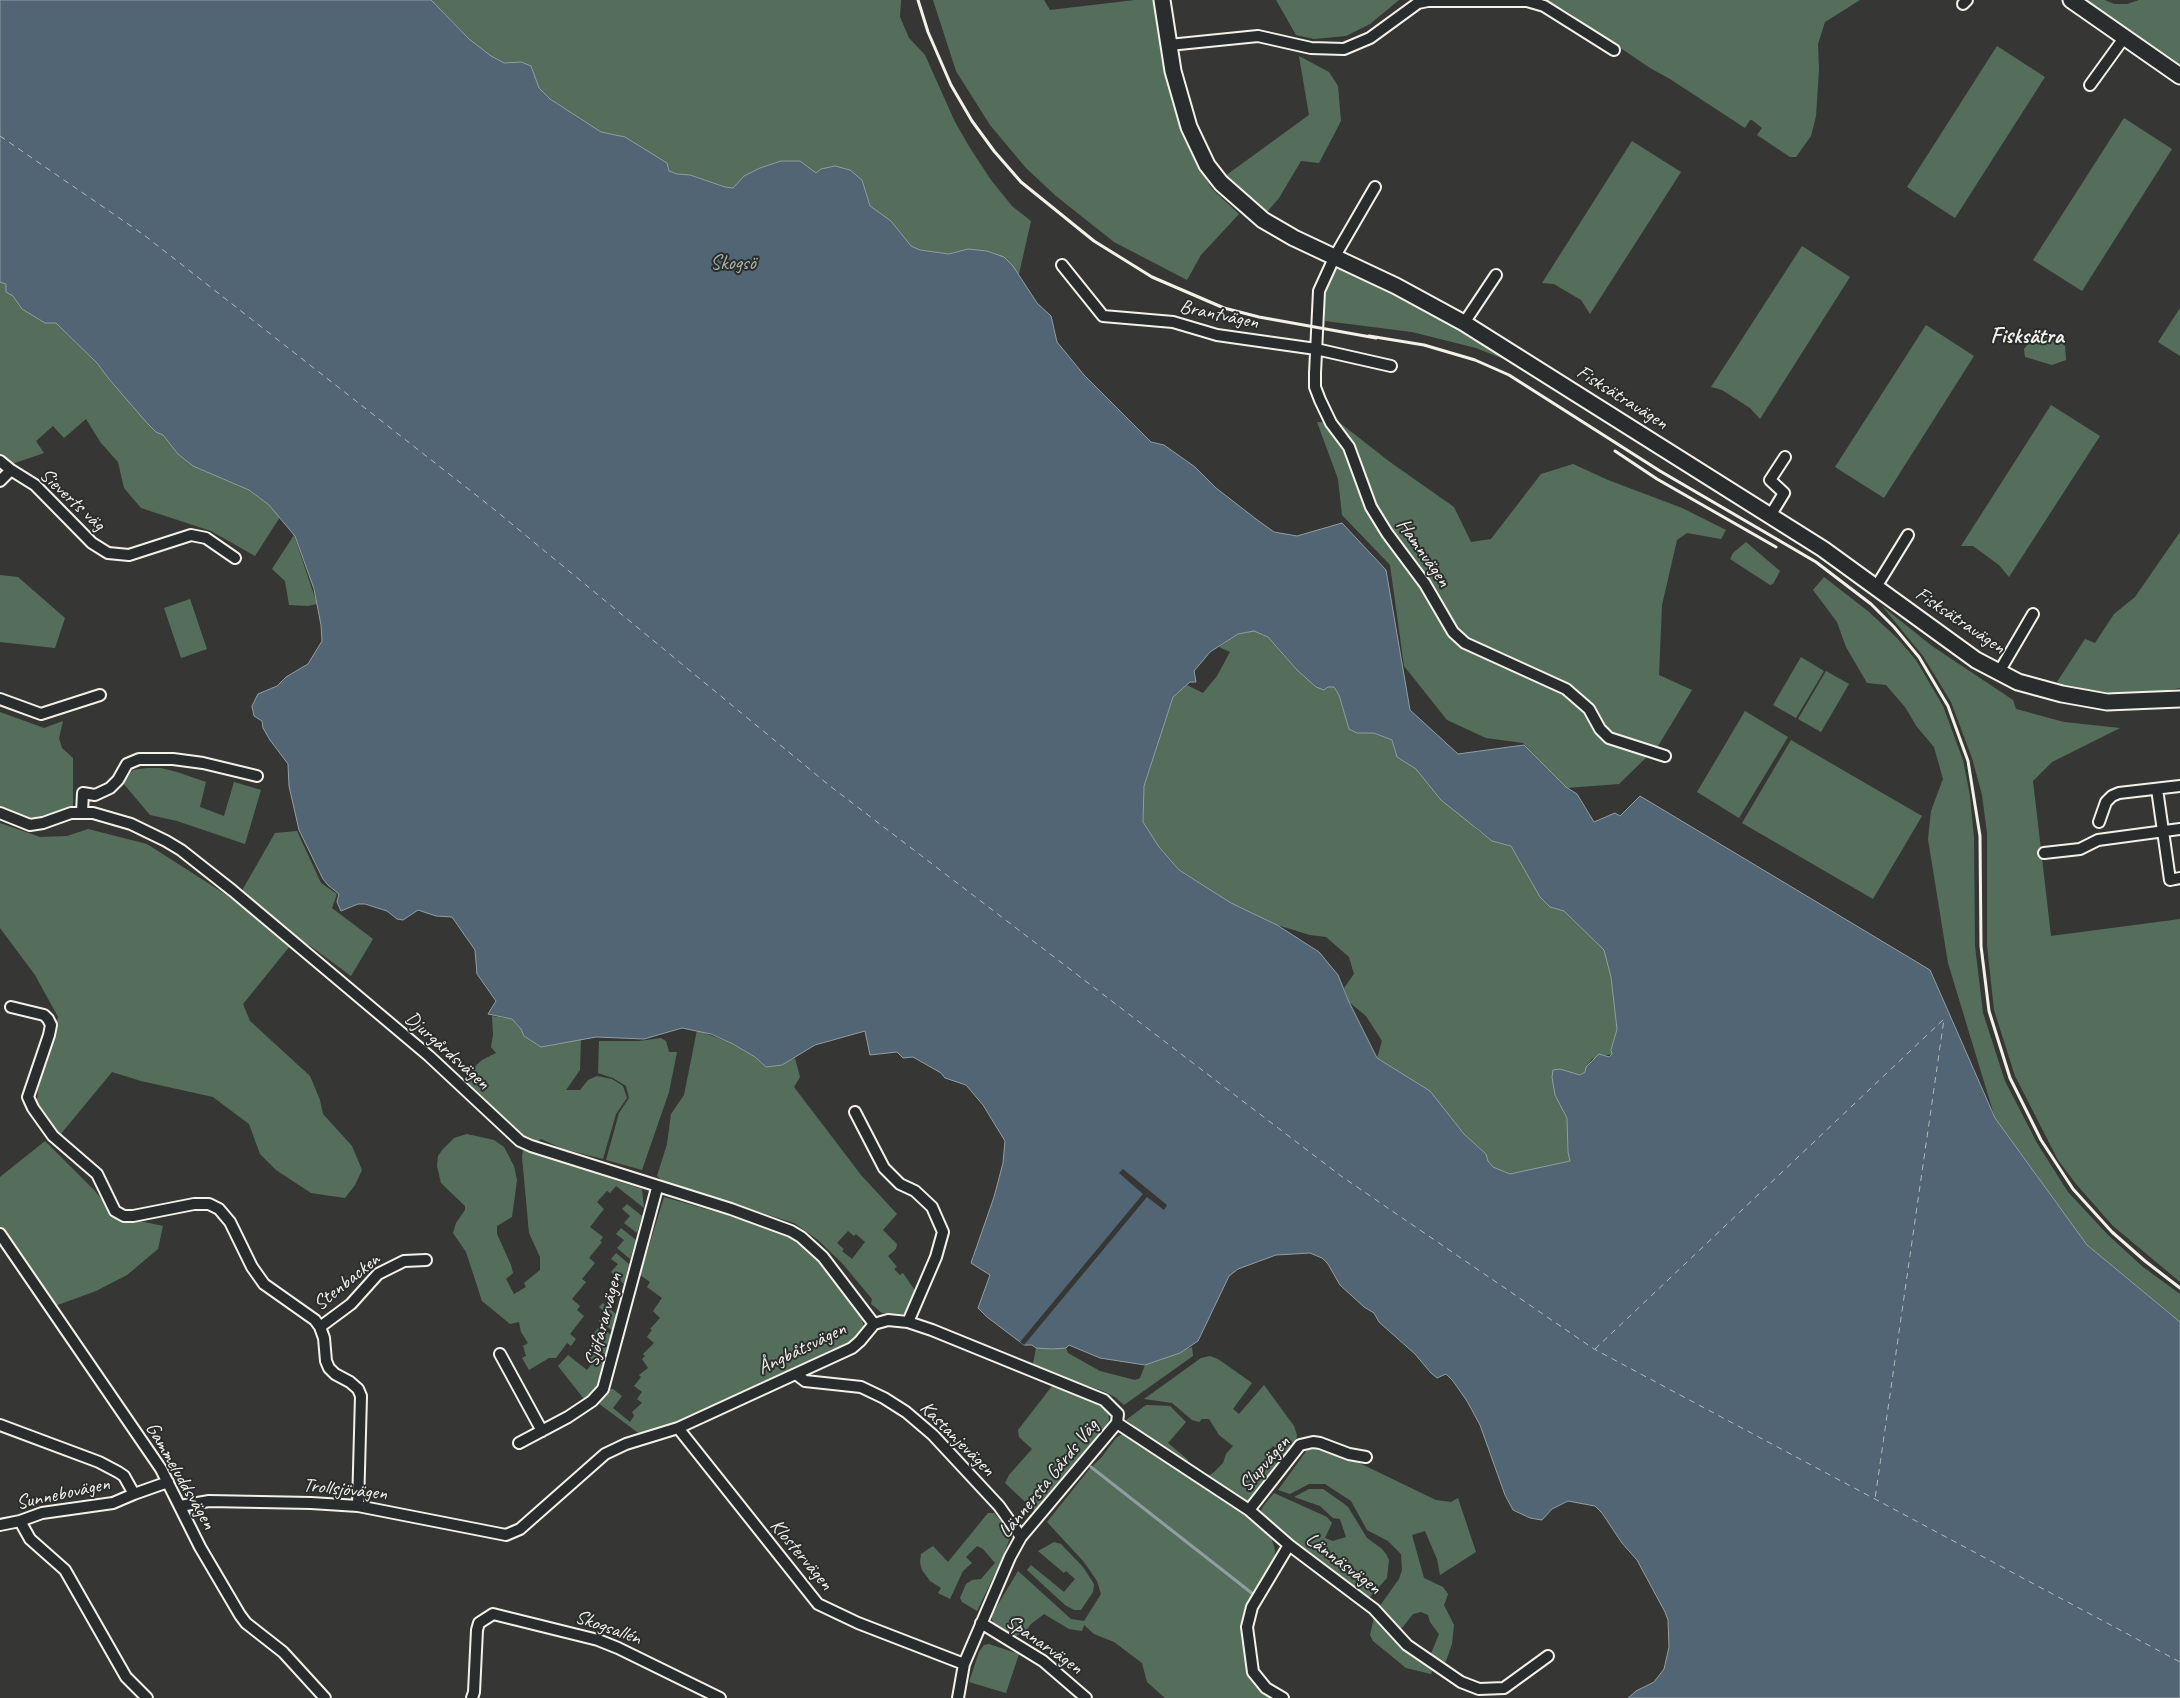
<!DOCTYPE html>
<meta charset="utf-8">
<style>
body{margin:0}
canvas{display:block;background:#363734}
</style>
<canvas width="2180" height="1698"></canvas>
<script>
const ctx = document.querySelector('canvas').getContext('2d');
ctx.lineJoin = 'round';
function fillPath(path, color) {
  ctx.fillStyle = color;
  ctx.fill(path, 'evenodd');
}
function toPath(rows) {
  const path = new Path2D();
  for (const r of rows) {
    path.moveTo(r[0], r[1]);
    for (let i = 2; i < r.length; i += 2) path.lineTo(r[i], r[i + 1]);
  }
  return path;
}
function strokePath(path, color, width, dash) {
  ctx.strokeStyle = color;
  ctx.lineWidth = width;
  ctx.lineCap = dash ? 'butt' : 'round';
  ctx.setLineDash(dash || []);
  ctx.stroke(path);
}
function drawText(font, color, halo, rows, align = 'center') {
  ctx.font = font + ' Caveat,sans-serif';
  ctx.lineWidth = 4;
  ctx.setLineDash([]);
  ctx.textBaseline = 'middle';
  ctx.strokeStyle = halo;
  ctx.fillStyle = color;
  for (const [text, x, y, turn = 0] of rows) {
    ctx.save();
    ctx.translate(x, y);
    ctx.rotate((+turn || 0) * Math.PI / 180);
    ctx.textAlign = isNaN(turn) ? turn : align;
    if (halo) ctx.strokeText(text, 0, 0);
    ctx.fillText(text, 0, 0);
    ctx.restore();
  }
}
fillPath(toPath([
 [0,0,901,0,900,17,909,38,925,55,955,122,970,148,991,180,1012,206,1031,221,965,512],
 [933,0,1044,0,1050,10,1135,0,1153,0,1169,90,1181,131,1191,153,1212,189,1239,214,1201,255,1187,280,1114,242,1056,196,1026,168,990,125,956,71],
 [1276,0,1399,0,1370,24,1346,36,1314,39,1296,35],
 [1546,0,1860,0,1825,22,1818,44,1819,70,1816,116,1811,136,1796,157,1790,157,1757,135,1762,128,1752,120,1750,120,1745,128,1670,79,1650,68,1566,11],
 [2077,0,2105,0,2114,4,2127,4,2139,0,2180,0,2180,69],
 [1997,46,2045,77,1955,218,1907,187],
 [1299,56,1329,72,1338,86,1341,121,1319,163,1301,161,1279,198,1267,212,1225,176,1309,115],
 [2124,118,2172,149,2082,291,2033,260],
 [1632,141,1681,172,1590,314,1581,300,1554,284,1542,283],
 [1802,246,1850,277,1760,419,1750,408,1722,390,1711,387],
 [1339,268,1349,268,1457,326,1514,363,1476,348,1412,332,1325,321,1325,294,1328,283,1332,273],
 [0,282,6,284,22,309,45,323,56,323,97,363,109,379,156,432,163,435,178,454,193,466,249,490,269,505,280,517,255,556,211,531,141,508,124,488,118,462,101,443,86,419,64,438,53,426,36,441,44,453,9,465,0,456],
 [2180,308,2180,356,2158,342],
 [1926,325,1974,356,1884,498,1835,467],
 [2053,333,2065,346,2066,360,2052,365,2025,357,2024,349,2036,334],
 [2051,405,2100,436,2009,577,1999,565,1973,546,1961,546],
 [1317,422,1340,423,1390,462,1454,507,1471,542,1491,539,1541,474,1573,464,1608,480,1682,508,1726,530,1721,539,1687,533,1677,540,1662,605,1659,675,1692,690,1658,746,1619,784,1566,788,1523,743,1486,738,1447,720,1404,666,1390,565,1342,515,1338,479],
 [2180,532,2180,688,2162,691,2117,693,2074,689,2057,682,2085,639,2095,643,2114,614,2135,597],
 [294,535,317,604,308,606,289,605,285,581,272,569],
 [1746,542,1780,571,1773,584,1770,585,1730,559,1733,553],
 [0,575,18,577,65,618,55,648,0,642],
 [1824,577,1869,612,1897,638,1916,660,1943,706,1963,760,1970,796,1974,838,1975,946,1983,1013,2005,1081,2037,1143,2068,1192,2108,1235,2143,1267,2180,1294,2180,1322,2087,1245,1995,1118,1948,963,1928,839,1931,811,1943,779,1934,747,1917,727,1905,707,1886,685,1867,683,1846,647,1837,622,1813,590],
 [190,599,207,649,181,658,164,608],
 [1882,606,1932,646,2013,700,2016,709,2064,722,2120,728,2052,762,2033,781,2051,936,2180,919,2180,1282,2113,1226,2076,1184,2058,1160,2015,1076,1994,1010,1987,945,1987,833,1982,795,1972,758,1951,702,1923,656],
 [1254,631,1268,637,1297,670,1327,687,1334,687,1339,695,1349,729,1357,733,1374,733,1392,740,1397,757,1416,769,1477,830,1492,841,1511,846,1540,897,1550,907,1564,911,1605,950,1611,977,1617,1029,1611,1050,1612,1054,1592,1059,1586,1067,1585,1072,1580,1075,1560,1069,1555,1095,1567,1118,1568,1152,1571,1159,1569,1162,1510,1174,1493,1167,1488,1161,1486,1154,1464,1134,1430,1091,1377,1058,1382,1041,1366,1016,1349,1002,1344,988,1354,974,1349,957,1326,937,1310,935,1277,925,1231,903,1179,870,1159,847,1143,822,1144,786,1173,697,1187,685,1203,693,1217,676,1230,652,1219,647,1238,634],
 [1801,657,1824,671,1796,718,1773,705],
 [1826,671,1849,684,1821,732,1798,719],
 [1745,711,1788,737,1739,818,1697,792],
 [0,712,44,728,63,721,59,738,62,748,73,758,73,807,35,821,25,819,0,810],
 [1791,740,1922,816,1873,899,1742,823],
 [147,768,161,768,177,772,206,782,200,807,224,816,234,782,261,790,245,844,177,821,150,815,123,783,133,770],
 [0,823,40,837,67,836,88,829,147,844,236,901,275,833,297,831,321,883,337,894,332,908,373,939,351,976,309,945,290,946,243,1004,250,1021,310,1076,320,1100,323,1114,352,1146,362,1170,355,1185,345,1198,311,1193,276,1170,260,1154,249,1124,213,1097,141,1081,112,1072,60,1135,37,1102,38,1090,58,1017,35,975,0,928],
 [492,1016,512,1019,521,1029,524,1036,541,1047,581,1039,580,1070,566,1090,580,1090,588,1080,597,1076,612,1079,623,1086,627,1098,616,1114,603,1159,563,1149,541,1139,535,1143,524,1137,466,1081,471,1070,482,1060,496,1053,491,1047,493,1035],
 [697,1030,733,1044,755,1057,766,1067,782,1065,795,1058,800,1077,794,1087,861,1175,897,1214,883,1230,897,1244,896,1249,888,1256,897,1267,894,1269,900,1275,903,1273,916,1292,904,1314,882,1313,871,1304,872,1299,842,1263,818,1240,794,1223,664,1182,657,1176,667,1144,671,1114,684,1095],
 [848,1231,854,1236,856,1234,865,1242,852,1259,842,1251,844,1249,837,1243],
 [661,1038,666,1041,669,1052,677,1052,669,1092,642,1170,606,1160,619,1113,629,1098,626,1086,613,1078,598,1073,599,1041,639,1041],
 [467,1134,494,1140,504,1147,514,1166,517,1180,512,1217,497,1226,497,1234,511,1265,513,1273,506,1279,514,1294,526,1287,524,1283,540,1270,540,1257,529,1233,522,1157,523,1150,642,1189,644,1208,616,1186,610,1193,607,1191,597,1202,604,1209,590,1227,603,1237,600,1241,602,1242,589,1258,595,1263,582,1279,586,1282,572,1299,580,1306,577,1310,584,1316,570,1334,576,1339,571,1346,567,1343,556,1358,549,1358,529,1370,522,1358,526,1356,523,1346,528,1343,521,1332,519,1322,510,1324,482,1301,466,1252,453,1233,456,1223,465,1210,465,1206,441,1183,437,1166,438,1156,443,1149,454,1138],
 [45,1141,94,1190,111,1211,121,1217,163,1226,158,1249,127,1275,96,1291,52,1307,0,1226,0,1177],
 [664,1197,779,1230,796,1238,810,1249,836,1280,861,1315,864,1328,858,1337,835,1352,732,1397,688,1421,641,1435,598,1403,609,1389,613,1389,622,1396,613,1408,630,1422,634,1416,632,1412,642,1403,637,1399,642,1392,634,1386,641,1377,639,1375,648,1368,642,1359,645,1356,643,1354,654,1343,647,1337,652,1330,650,1329,660,1318,653,1311,662,1298,647,1287,650,1282,640,1275],
 [627,1204,642,1216,637,1233,624,1223,630,1216,622,1209],
 [621,1228,636,1240,630,1259,617,1248,624,1240,616,1234],
 [616,1253,629,1264,624,1284,611,1272,618,1264,611,1259],
 [603,1303,617,1315,613,1331,599,1321,606,1313,599,1307],
 [600,1326,611,1335,607,1356,594,1346,600,1338,594,1333],
 [1192,1347,1193,1356,1124,1405,1115,1397,1103,1391,1077,1382,1033,1364,1036,1348,1066,1348,1068,1353,1100,1371,1135,1380,1140,1378,1145,1365],
 [589,1350,605,1362,595,1390,584,1399,558,1366,568,1355,587,1370,593,1362,585,1355],
 [1210,1356,1218,1359,1252,1383,1233,1409,1239,1414,1264,1385,1294,1426,1297,1435,1296,1442,1285,1457,1273,1446,1267,1453,1277,1464,1276,1470,1252,1501,1246,1503,1202,1473,1210,1475,1214,1472,1223,1463,1226,1454,1233,1446,1219,1435,1209,1419,1202,1419,1199,1422,1192,1420,1172,1403,1144,1399,1201,1358],
 [1052,1386,1104,1407,1108,1411,1109,1420,1104,1431,1038,1514,1005,1483,1009,1475,1032,1449,1019,1437,1018,1430],
 [1146,1405,1170,1406,1186,1422,1168,1443,1188,1460,1187,1465,1126,1420],
 [1122,1434,1138,1442,1239,1509,1270,1534,1275,1550,1274,1565,1250,1604,1242,1620,1246,1662,1252,1679,1265,1694,1272,1698,1165,1698,1147,1682,1142,1663,1114,1642,1094,1634,1084,1625,1082,1631,1069,1629,1044,1614,1031,1624,1026,1631,1014,1637,994,1625,991,1616,1018,1571,1071,1619,1084,1621,1101,1594,1097,1581,1084,1562,1047,1522,1091,1467,1101,1458,1116,1438],
 [1311,1448,1353,1460,1436,1500,1451,1502,1458,1498,1476,1552,1440,1575,1437,1559,1425,1531,1412,1535,1424,1578,1443,1587,1448,1594,1444,1605,1454,1625,1452,1644,1446,1661,1441,1664,1430,1656,1439,1634,1430,1622,1428,1615,1421,1612,1413,1614,1399,1632,1379,1607,1399,1579,1402,1570,1401,1554,1388,1541,1367,1530,1351,1501,1325,1484,1309,1484,1290,1494,1278,1490,1307,1450],
 [1309,1489,1323,1489,1343,1503,1348,1507,1367,1538,1382,1549,1386,1554,1389,1560,1387,1578,1369,1598,1299,1551,1262,1517,1261,1510,1264,1505,1274,1493,1327,1517,1332,1523,1325,1538,1333,1541,1346,1537,1340,1519,1333,1518,1320,1506,1294,1497],
 [988,1513,994,1513,1004,1525,1010,1538,1002,1559,977,1611,962,1602,960,1598,966,1584,972,1580,981,1579,995,1563,983,1549,977,1546,966,1557,972,1563,963,1571,950,1599,938,1593,941,1588,930,1581,922,1570,920,1562,921,1554,933,1546,948,1562],
 [1054,1542,1061,1544,1083,1567,1094,1584,1093,1592,1081,1610,1074,1610,1065,1605,1027,1570,1031,1565,1064,1592,1075,1579,1066,1571,1064,1573,1038,1551],
 [1374,1618,1411,1655,1432,1671,1431,1674,1406,1668,1373,1641,1370,1635],
 [989,1644,1019,1654,1006,1693,969,1682,979,1652,984,1645]
]), '#556e5c');
const water = toPath([
 [0,0,431,0,469,39,491,56,504,63,521,62,531,66,539,88,550,99,601,132,625,137,667,163,669,171,677,174,690,175,725,187,733,188,744,176,760,168,781,161,800,161,816,173,821,169,835,166,850,170,862,180,870,206,891,221,911,246,920,250,949,254,968,249,987,251,1004,257,1013,266,1037,303,1051,316,1057,342,1084,375,1151,442,1164,445,1195,467,1216,488,1256,519,1274,532,1297,536,1342,523,1386,570,1410,710,1458,754,1524,745,1566,787,1577,794,1594,822,1615,813,1620,816,1640,796,1930,970,1995,1118,2087,1245,2180,1322,2180,1698,1628,1698,1636,1691,1654,1682,1664,1669,1669,1647,1668,1620,1665,1612,1637,1560,1622,1543,1602,1513,1595,1506,1568,1501,1552,1509,1542,1520,1530,1518,1513,1510,1505,1495,1480,1425,1467,1401,1453,1381,1446,1374,1437,1378,1431,1373,1415,1354,1379,1322,1374,1313,1364,1307,1340,1285,1328,1264,1322,1258,1310,1253,1276,1255,1238,1269,1229,1276,1198,1341,1180,1353,1145,1365,1100,1358,1069,1345,1066,1348,1052,1349,1036,1348,1032,1345,1024,1345,987,1317,978,1308,990,1275,971,1263,994,1197,1003,1163,1005,1141,983,1105,966,1085,945,1078,941,1073,913,1057,903,1058,897,1052,870,1055,865,1031,815,1045,782,1065,766,1067,755,1057,733,1044,711,1034,682,1028,644,1039,596,1037,541,1047,524,1036,521,1029,512,1019,488,1014,496,1001,477,974,475,950,452,917,436,916,418,910,403,920,397,919,387,911,365,904,358,904,341,911,337,902,339,894,328,885,323,879,299,830,289,786,288,764,270,740,263,728,262,721,254,716,252,706,258,694,277,686,286,677,308,664,322,641,321,625,314,589,295,536,269,505,249,490,193,466,178,454,163,435,156,432,147,423,109,379,97,363,56,323,45,323,22,309,13,296,6,292,6,284,0,282,0,0],
 [1254,631,1268,637,1297,670,1316,687,1324,690,1328,687,1334,687,1339,695,1349,729,1357,733,1374,733,1392,740,1397,757,1416,769,1441,800,1492,841,1511,846,1540,897,1550,907,1564,911,1604,950,1611,977,1617,1029,1611,1050,1612,1054,1609,1057,1599,1054,1586,1067,1585,1072,1580,1075,1560,1069,1553,1070,1552,1077,1555,1095,1567,1118,1568,1152,1570,1161,1510,1174,1493,1167,1488,1161,1486,1154,1464,1134,1430,1091,1377,1058,1349,1002,1338,975,1319,952,1277,925,1231,903,1179,870,1159,847,1143,822,1144,786,1173,697,1190,682,1196,682,1194,671,1210,652,1238,634,1254,631]
]);
fillPath(water, '#516574');
strokePath(water, '#929da2', 1);
fillPath(toPath([
 [1123,1169,1167,1205,1164,1210,1147,1197,1024,1345,1020,1342,1143,1194,1119,1173]
]), '#363734');
strokePath(toPath([
 [1133,1427,1151,1440],
 [1091,1467,1253,1594]
]), '#929da2', 3);
strokePath(toPath([
 [0,136,144,235,490,506,830,786,1341,1176,1594,1349,2180,1662],
 [1595,1349,1944,1019,1875,1499]
]), '#b3b9ba', 1, [6, 5]);
const street = toPath([
 [1963,4,1967,0],
 [1169,45,1258,36,1311,48,1344,49,1370,38,1418,3,1428,1,1527,1,1544,6,1614,50],
 [2090,85,2124,38],
 [1375,187,1335,256,1319,291,1315,373,1315,387,1320,400,1331,423,1349,447,1371,507,1387,533,1425,584,1453,632,1465,643,1566,689,1589,709,1600,729,1609,738,1665,756],
 [1062,265,1103,316,1173,322,1217,335,1316,349,1391,366],
 [1464,323,1496,275],
 [0,461,11,470],
 [0,481,11,470,35,485,92,543,108,553,129,555,191,535,206,538,235,558],
 [1770,516,1784,493,1770,480,1785,457],
 [1876,587,1908,535],
 [1999,672,2033,614],
 [0,699,41,714,100,695],
 [2157,789,2170,880,2180,878],
 [82,812,83,793,95,795,110,788,118,780,127,764,139,759,173,759,203,763,257,776],
 [0,813,30,825,43,823,71,813,93,813,131,824,166,841,181,850,233,891,429,1056,520,1141,531,1146,731,1209,791,1231,801,1237,823,1257,874,1324],
 [2099,822,2106,802,2112,796,2119,793,2180,786],
 [2044,853,2080,849,2098,840,2180,829],
 [11,1007,44,1015,48,1019,51,1025,49,1035,28,1097,33,1108,53,1136,97,1174,115,1211,124,1216,133,1216,194,1204,209,1204,219,1209,230,1222,252,1267,264,1284,315,1320,320,1327,324,1338,326,1361,329,1368,335,1374,350,1382,358,1389,361,1396,358,1506],
 [855,1112,884,1168,900,1184,915,1191,932,1207,943,1232,936,1257,908,1322],
 [0,1234,161,1469,200,1547,240,1615,246,1623,283,1652,325,1698],
 [320,1327,351,1304,378,1274,404,1261,426,1260],
 [500,1354,542,1431],
 [796,1374,805,1381,861,1387,884,1398,906,1412,933,1435,999,1506,1021,1537],
 [1117,1423,1249,1510,1289,1545,1374,1609,1407,1645,1461,1682,1479,1689,1504,1688,1548,1656],
 [0,1425,99,1462,118,1472,124,1476,134,1494,168,1482],
 [678,1428,818,1604,858,1623,964,1664],
 [519,1443,568,1417,592,1401,603,1389,657,1188],
 [180,1506,209,1501,311,1503,358,1506,506,1535,520,1529,605,1454,626,1444,678,1428,852,1348,860,1341,874,1324,888,1320,908,1322,932,1330,1104,1400,1118,1414,1117,1423],
 [1249,1510,1300,1445,1313,1442,1320,1443,1349,1454,1366,1457],
 [20,1521,30,1539,65,1570,126,1677,147,1698],
 [0,1525,20,1521,42,1513,113,1503,134,1494],
 [981,1623,1043,1661,1086,1698],
 [472,1698,474,1692,477,1630,479,1623,493,1614,598,1640,618,1648,720,1698],
 [958,1698,964,1664,1010,1557,1021,1537,1117,1423],
 [1283,1698,1266,1688,1253,1672,1247,1627,1252,1607,1289,1545]
]);
const secondary = toPath([
 [1162,0,1173,71,1189,127,1207,165,1221,183,1263,220,1294,238,1396,286,1464,323,1823,549,1976,660,2018,682,2062,694,2107,702,2180,699],
 [2071,0,2180,76]
]);
strokePath(street, '#f4f1e8', 14);
strokePath(secondary, '#f4f1e8', 19);
strokePath(street, '#2a2d2e', 10);
strokePath(secondary, '#2a2d2e', 15);
strokePath(toPath([
 [918,0,928,32,951,85,972,121,994,151,1021,182,1094,241,1152,277,1224,308,1259,317,1376,338],
 [1369,336,1424,345,1475,360,1509,375,1660,471,1816,562,1871,604,1894,627,1919,657,1948,706,1968,761,1980,836,1981,946,1989,1011,2010,1078,2041,1140,2073,1189,2112,1232,2145,1261,2180,1288],
 [1615,451,1657,479,1776,547]
]), '#f4f1e8', 3);
drawText('20px', '#acb6a9', '#2a2d2e', [
 ["Skogsö",733,264]
]);
drawText('20px', '#f4f1e8', '#2a2d2e', [
 ["Brantvägen",1219,315,12],
 ["Fisksätravägen",1622,398,32],
 ["Sieverts väg",72,500,43],
 ["Hamnvägen",1423,553,55],
 ["Fisksätravägen",1960,621,34],
 ["Djurgårdsvägen",447,1051,42],
 ["Stenbacken",347,1282,-39],
 ["Sjöfararvägen",604,1320,-75],
 ["Ångbåtsvägen",802,1349,-26],
 ["Kastanjevägen",957,1439,45],
 ["Slupvägen",1265,1464,-49],
 ["Gammeluddsvägen",180,1476,60],
 ["Lännersta Gårds Väg",1049,1479,-51],
 ["Trollsjövägen",345,1490,6],
 ["Sunnebovägen",63,1494,-12],
 ["Klostervägen",801,1555,50],
 ["Lännäsvägen",1343,1564,37],
 ["Skogsallén",608,1628,20],
 ["Spanarvägen",1044,1645,35]
]);
drawText('bold 22px', '#f4f1e8', '#2a2d2e', [
 ["Fisksätra",2027,337]
]);
</script>
